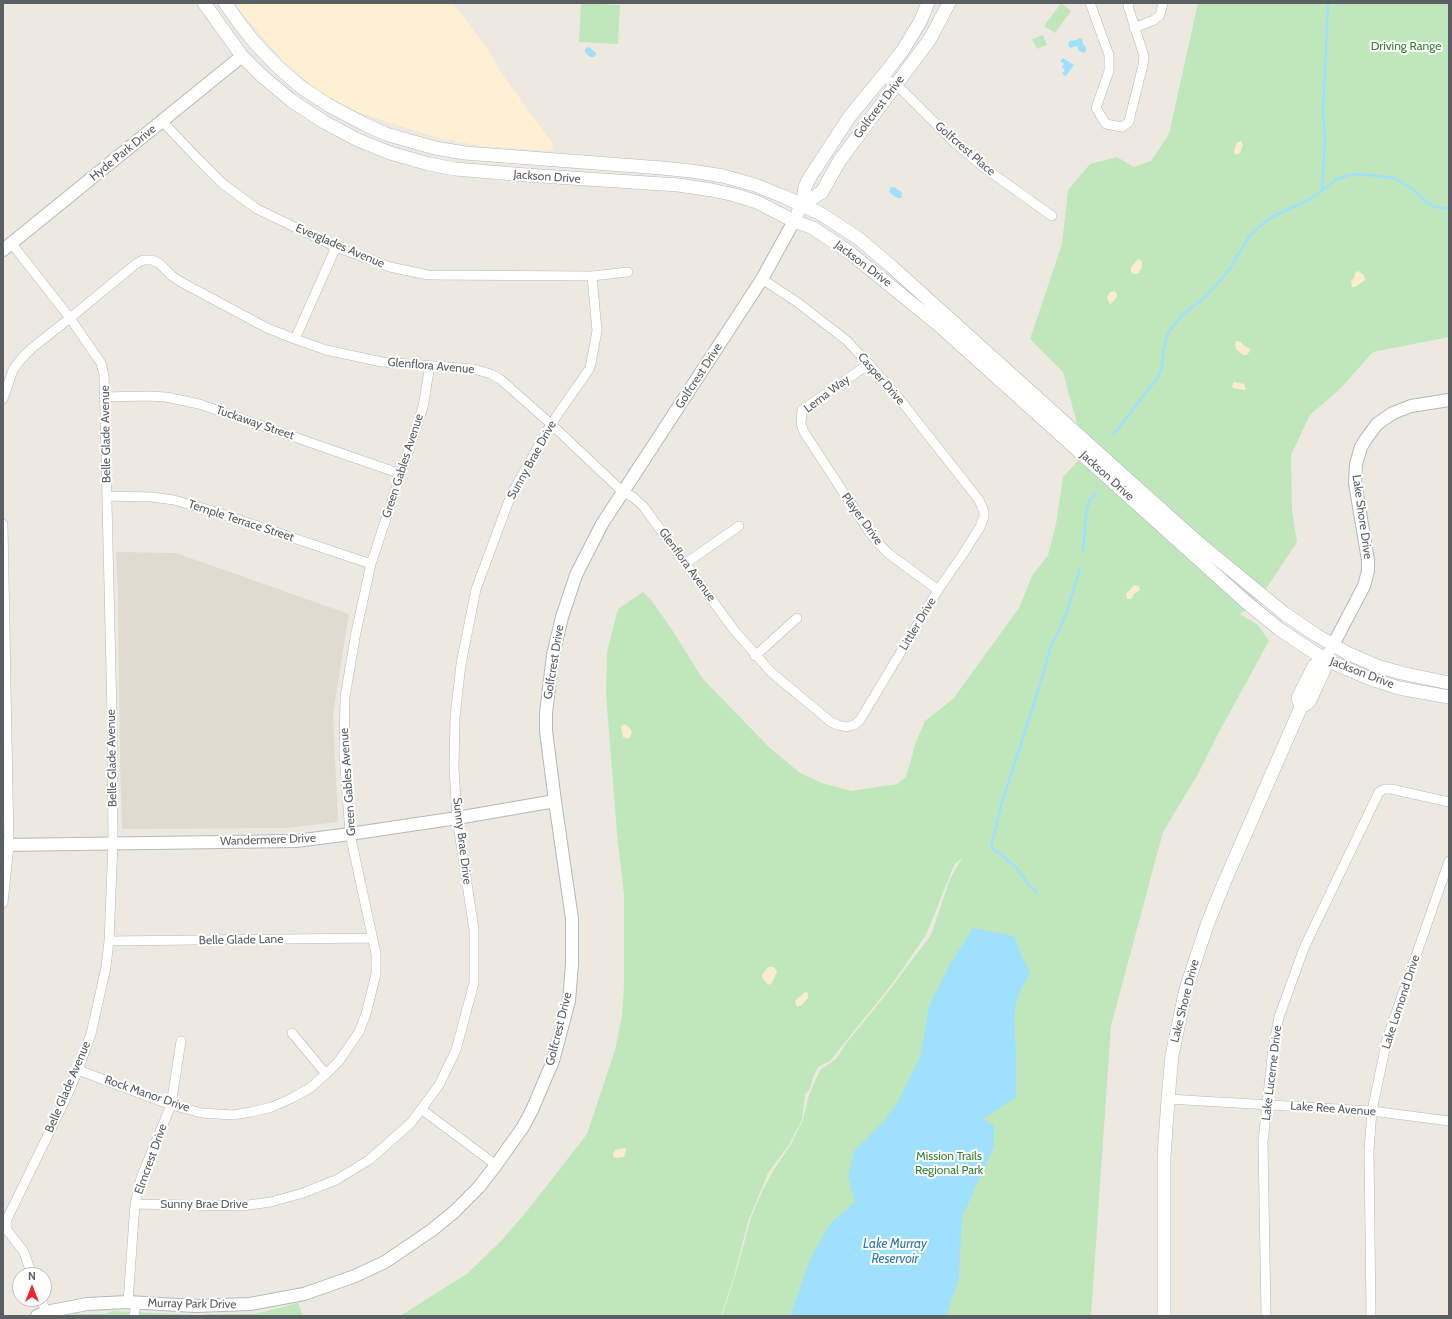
<!DOCTYPE html>
<style>
body{margin:0}
#map{position:relative;width:1452px;height:1319px;overflow:hidden;background:#ede9e1;font-family:Cabin,sans-serif}
canvas{display:block}
.frame{position:absolute;inset:0;border:4px solid #595f63;pointer-events:none}
.north{position:absolute;left:12px;top:1267px;width:40px;height:40px;box-sizing:border-box;background:#fff;border:1px solid #bdbfc1;border-radius:50%;rotate:0deg;font-size:11px;font-weight:700;line-height:16px;text-align:center;color:#595f63}
.north::after{content:'';display:block;margin:auto;width:14px;height:18px;background:#f2222a;clip-path:polygon(50% 0,100% 100%,50% 72%,0 100%)}
</style>
<div id="map">
<canvas width="1452" height="1319"></canvas>
<div class="frame"></div>
<div class="north">N</div>
</div>
<script>
const ctx = document.querySelector('canvas').getContext('2d');
ctx.lineJoin = 'round';
function fillPath(path, color) {
  ctx.fillStyle = color;
  ctx.fill(path, 'evenodd');
}
function toPath(rows) {
  const path = new Path2D();
  for (const r of rows) {
    path.moveTo(r[0], r[1]);
    for (let i = 2; i < r.length; i += 2) path.lineTo(r[i], r[i + 1]);
  }
  return path;
}
function strokePath(path, color, width, dash) {
  ctx.strokeStyle = color;
  ctx.lineWidth = width;
  ctx.lineCap = dash ? 'butt' : 'round';
  ctx.setLineDash(dash || []);
  ctx.stroke(path);
}
function drawText(font, color, halo, rows, align = 'center') {
  ctx.font = font + ' Cabin,sans-serif';
  ctx.lineWidth = 4;
  ctx.setLineDash([]);
  ctx.textBaseline = 'middle';
  ctx.strokeStyle = halo;
  ctx.fillStyle = color;
  for (const [text, x, y, turn = 0] of rows) {
    ctx.save();
    ctx.translate(x, y);
    ctx.rotate((+turn || 0) * Math.PI / 180);
    ctx.textAlign = isNaN(turn) ? turn : align;
    if (halo) ctx.strokeText(text, 0, 0);
    ctx.fillText(text, 0, 0);
    ctx.restore();
  }
}
fillPath(toPath([
 [235,3,453,3,491,54,499,70,553,144,552,151,482,146,438,138,360,113,323,94,288,66,240,11]
]), '#fff0d4');
fillPath(toPath([
 [116,552,176,553,349,614,333,714,338,822,286,828,122,829,120,762,118,594]
]), '#e0dbd1');
fillPath(toPath([
 [581,3,620,5,618,44,579,42],
 [1061,3,1071,11,1055,33,1044,26],
 [1198,3,1449,3,1449,337,1373,352,1341,388,1310,415,1291,455,1292,511,1297,542,1256,604,1240,614,1258,625,1269,641,1219,732,1198,774,1163,832,1111,1026,1091,1316,722,1316,733,1283,751,1218,761,1194,773,1171,791,1144,803,1120,809,1095,820,1070,836,1059,848,1041,884,997,931,935,950,879,962,858,954,865,926,935,892,984,830,1061,818,1067,813,1077,810,1088,805,1095,802,1120,789,1145,768,1173,748,1222,733,1280,721,1316,400,1316,468,1273,501,1241,527,1211,587,1134,615,1050,622,1016,624,985,624,894,617,834,606,694,607,652,618,609,643,592,651,600,671,628,702,678,769,747,800,773,822,783,851,791,897,784,906,777,916,742,925,721,953,699,1019,608,1032,576,1048,555,1056,524,1063,477,1085,453,1063,372,1030,339,1062,244,1068,190,1090,164,1117,157,1134,167,1151,161,1169,134],
 [1043,35,1047,45,1037,49,1032,39],
 [298,1303,303,1316,204,1316,204,1314,255,1314],
 [112,1311,200,1315,200,1316,69,1316,76,1314,106,1314]
]), '#c0e7bb');
fillPath(toPath([
 [1241,141,1243,145,1240,153,1236,155,1234,152,1236,145,1237,143],
 [1138,259,1142,261,1142,267,1139,273,1134,274,1131,272,1131,267],
 [1358,271,1364,275,1365,280,1355,287,1352,287,1351,281,1354,278,1355,273],
 [1115,291,1117,294,1117,297,1111,304,1109,303,1107,297,1110,292],
 [1236,341,1241,342,1243,345,1250,349,1248,354,1246,355,1243,355,1236,349,1235,345],
 [1234,382,1244,384,1246,389,1244,390,1233,388,1232,386],
 [1134,585,1139,586,1140,590,1134,594,1131,599,1127,599,1126,594],
 [624,724,628,726,632,732,630,738,627,739,623,737,621,727],
 [768,967,774,967,777,971,772,983,768,985,763,979,762,975],
 [805,992,808,993,808,998,802,1005,797,1007,795,1001],
 [624,1148,626,1149,624,1157,614,1158,613,1154,615,1150]
]), '#fcebcd');
fillPath(toPath([
 [1080,38,1082,39,1083,44,1086,48,1086,51,1084,53,1079,51,1077,46,1070,48,1068,45,1069,41,1076,40],
 [589,47,596,53,596,54,594,57,590,57,585,52,585,49],
 [1063,58,1074,65,1066,76,1062,74,1065,70,1062,67,1064,64,1060,61],
 [891,187,894,187,900,191,902,193,901,198,898,198,891,194,889,191],
 [973,928,1014,936,1023,958,1030,973,1018,995,1014,1015,1016,1054,1016,1097,983,1119,994,1126,994,1147,962,1217,959,1277,946,1316,790,1316,811,1257,831,1223,855,1202,848,1177,854,1151,884,1121,898,1102,920,1057,929,1006,950,964]
]), '#9fe0ff');
strokePath(toPath([
 [1322,190,1325,138,1323,114,1328,3],
 [1114,434,1158,377,1162,368,1163,353,1167,336,1170,330,1182,315,1203,299,1220,281,1230,269,1235,259,1251,234,1270,218,1312,198,1337,179,1350,175,1360,174,1394,178,1410,187,1429,204,1435,207,1449,209],
 [1083,552,1086,514,1089,501,1096,493],
 [1037,893,1025,880,1016,867,991,847,1002,802,1039,688,1050,649,1066,614,1080,569]
]), '#9fe0ff', 2.5);
const minor = toPath([
 [1090,3,1109,55,1109,71,1096,108,1106,124,1122,127,1129,122,1130,117,1143,65,1144,56,1128,6,1129,3],
 [1134,28,1154,20,1160,15,1163,3],
 [883,76,903,91,955,143,982,166,1052,216],
 [162,121,197,158,223,184,257,209,336,247,390,267,428,275,592,276,628,272],
 [12,244,70,318,101,363,104,375,112,714,113,843,109,941,106,967,91,1034,78,1070,67,1096,7,1219,7,1230,24,1252,32,1275],
 [295,339,336,247],
 [869,364,802,410,801,424,804,432,870,533,878,543,889,554,938,590],
 [104,397,147,396,166,397,199,404,401,474],
 [3,399,13,370,21,359,32,348,70,318,137,263,143,260,152,260,159,263,172,276,181,282,267,328,295,339,326,350,382,362,474,369,491,374,500,379,551,424,623,492,633,497,643,506,734,630,771,672,831,722,838,725,846,727,854,725,860,720,938,590,963,554,980,527,984,517,984,512,979,500,894,392,869,364,846,340,797,302,762,279],
 [107,496,152,497,174,500,216,512,371,564],
 [3,524,9,845,3,903],
 [686,563,739,526],
 [755,656,797,618],
 [109,941,372,938],
 [292,1033,326,1074],
 [78,1070,171,1105,202,1113,233,1115,251,1112,272,1107,292,1098,310,1088,326,1074,339,1061,359,1032,366,1014,376,974,376,954,350,834,344,752,345,697,356,632,371,564,423,407,430,365],
 [1168,1099,1372,1111,1449,1121],
 [421,1109,496,1165],
 [135,1204,241,1206,271,1202,303,1193,336,1180,369,1160,411,1123,439,1085,456,1050,474,983,474,930,457,818,454,768,455,717,461,664,476,589,511,495,551,424,590,368,597,331,592,276],
 [41,1299,46,1312],
 [128,1302,135,1204,141,1178,171,1105,181,1041],
 [134,1316,136,1303],
 [1266,1316,1263,1142,1273,1048,1279,1017,1304,948,1379,792,1385,789,1391,789,1449,802],
 [1371,1316,1369,1150,1372,1111,1387,1039,1449,861]
]);
const tertiary = toPath([
 [3,250,242,56],
 [1333,645,1364,586,1368,571,1368,560,1355,483,1356,464,1361,447,1366,439,1377,424,1393,413,1411,406,1449,400],
 [3,845,296,841,350,834,457,818,555,801],
 [37,1316,46,1312,87,1304,128,1302,195,1306,250,1304,304,1294,355,1276,385,1262,432,1230,454,1212,479,1187,496,1165,523,1127,532,1110,553,1061,569,1001,572,964,572,919,555,801,546,731,546,713,553,655,562,617,576,575,602,524,762,279,794,221]
]);
const secondary = toPath([
 [204,3,242,56,262,76,292,101,324,122,358,140,390,153,429,164,455,169,526,175,678,185,712,190,735,195,757,202,794,221,813,228,849,252,941,327,1246,602,1279,629,1324,659,1371,679,1399,688,1449,697],
 [225,3,240,24,255,43,278,67,301,87,328,105,364,124,386,134,435,148,465,153,662,168,691,171,723,176,755,185,785,197,821,214,858,238,891,266,1125,477,1201,545,1285,614,1316,635,1347,653,1377,666,1401,673,1449,683],
 [802,205,822,192,840,160,930,39,949,3],
 [798,212,802,205,805,187,810,177,850,116,883,76,903,50,920,22,928,3],
 [1301,707,1298,698,1314,666,1324,659,1328,654],
 [1164,1316,1164,1157,1168,1099,1172,1055,1186,989,1207,925,1224,883,1301,707,1309,702,1324,670,1324,659]
]);
strokePath(minor, '#b4b8bc', 10);
strokePath(tertiary, '#b4b8bc', 14);
strokePath(secondary, '#b4b9be', 14);
strokePath(minor, '#fff', 9);
strokePath(tertiary, '#fff', 12);
strokePath(secondary, '#fff', 13);
drawText('12px', '#35842f', '#fff', [
 ["Driving Range",1406,46],
 ["Mission Trails",949,1156],
 ["Regional Park",949,1170]
]);
drawText('12px', '#595f63', '#fff', [
 ["Golfcrest Drive",879,107,-53],
 ["Golfcrest Place",965,149,41],
 ["Hyde Park Drive",123,153,-39],
 ["Jackson Drive",547,177,4],
 ["Everglades Avenue",340,246,23],
 ["Jackson Drive",863,264,37],
 ["Glenflora Avenue",431,366,5],
 ["Golfcrest Drive",699,376,-57],
 ["Casper Drive",881,379,49],
 ["Lema Way",827,394,-37],
 ["Tuckaway Street",255,423,19],
 ["Belle Glade Avenue",106,434,-91],
 ["Sunny Brae Drive",532,460,-61],
 ["Green Gables Avenue",403,466,-72],
 ["Jackson Drive",1107,476,42],
 ["Lake Shore Drive",1362,517,82],
 ["Player Drive",862,519,54],
 ["Temple Terrace Street",241,521,18],
 ["Glenflora Avenue",687,565,54],
 ["Littler Drive",918,624,-59],
 ["Golfcrest Drive",554,662,-81],
 ["Jackson Drive",1362,673,21],
 ["Belle Glade Avenue",112,758,-91],
 ["Green Gables Avenue",348,782,-94],
 ["Wandermere Drive",268,840,-2],
 ["Sunny Brae Drive",462,841,83],
 ["Belle Glade Lane",241,940,-1],
 ["Lake Shore Drive",1185,1001,-76],
 ["Lake Lomond Drive",1401,1002,-72],
 ["Golfcrest Drive",559,1029,-76],
 ["Lake Lucerne Drive",1272,1073,-83],
 ["Belle Glade Avenue",68,1087,-67],
 ["Rock Manor Drive",147,1094,19],
 ["Lake Ree Avenue",1333,1109,4],
 ["Elmcrest Drive",151,1159,-70],
 ["Sunny Brae Drive",204,1204],
 ["Murray Park Drive",192,1304,1]
]);
drawText('italic 13px', '#3377a4', '#fff', [
 ["Lake Murray",895,1244],
 ["Reservoir",895,1259]
]);
</script>
